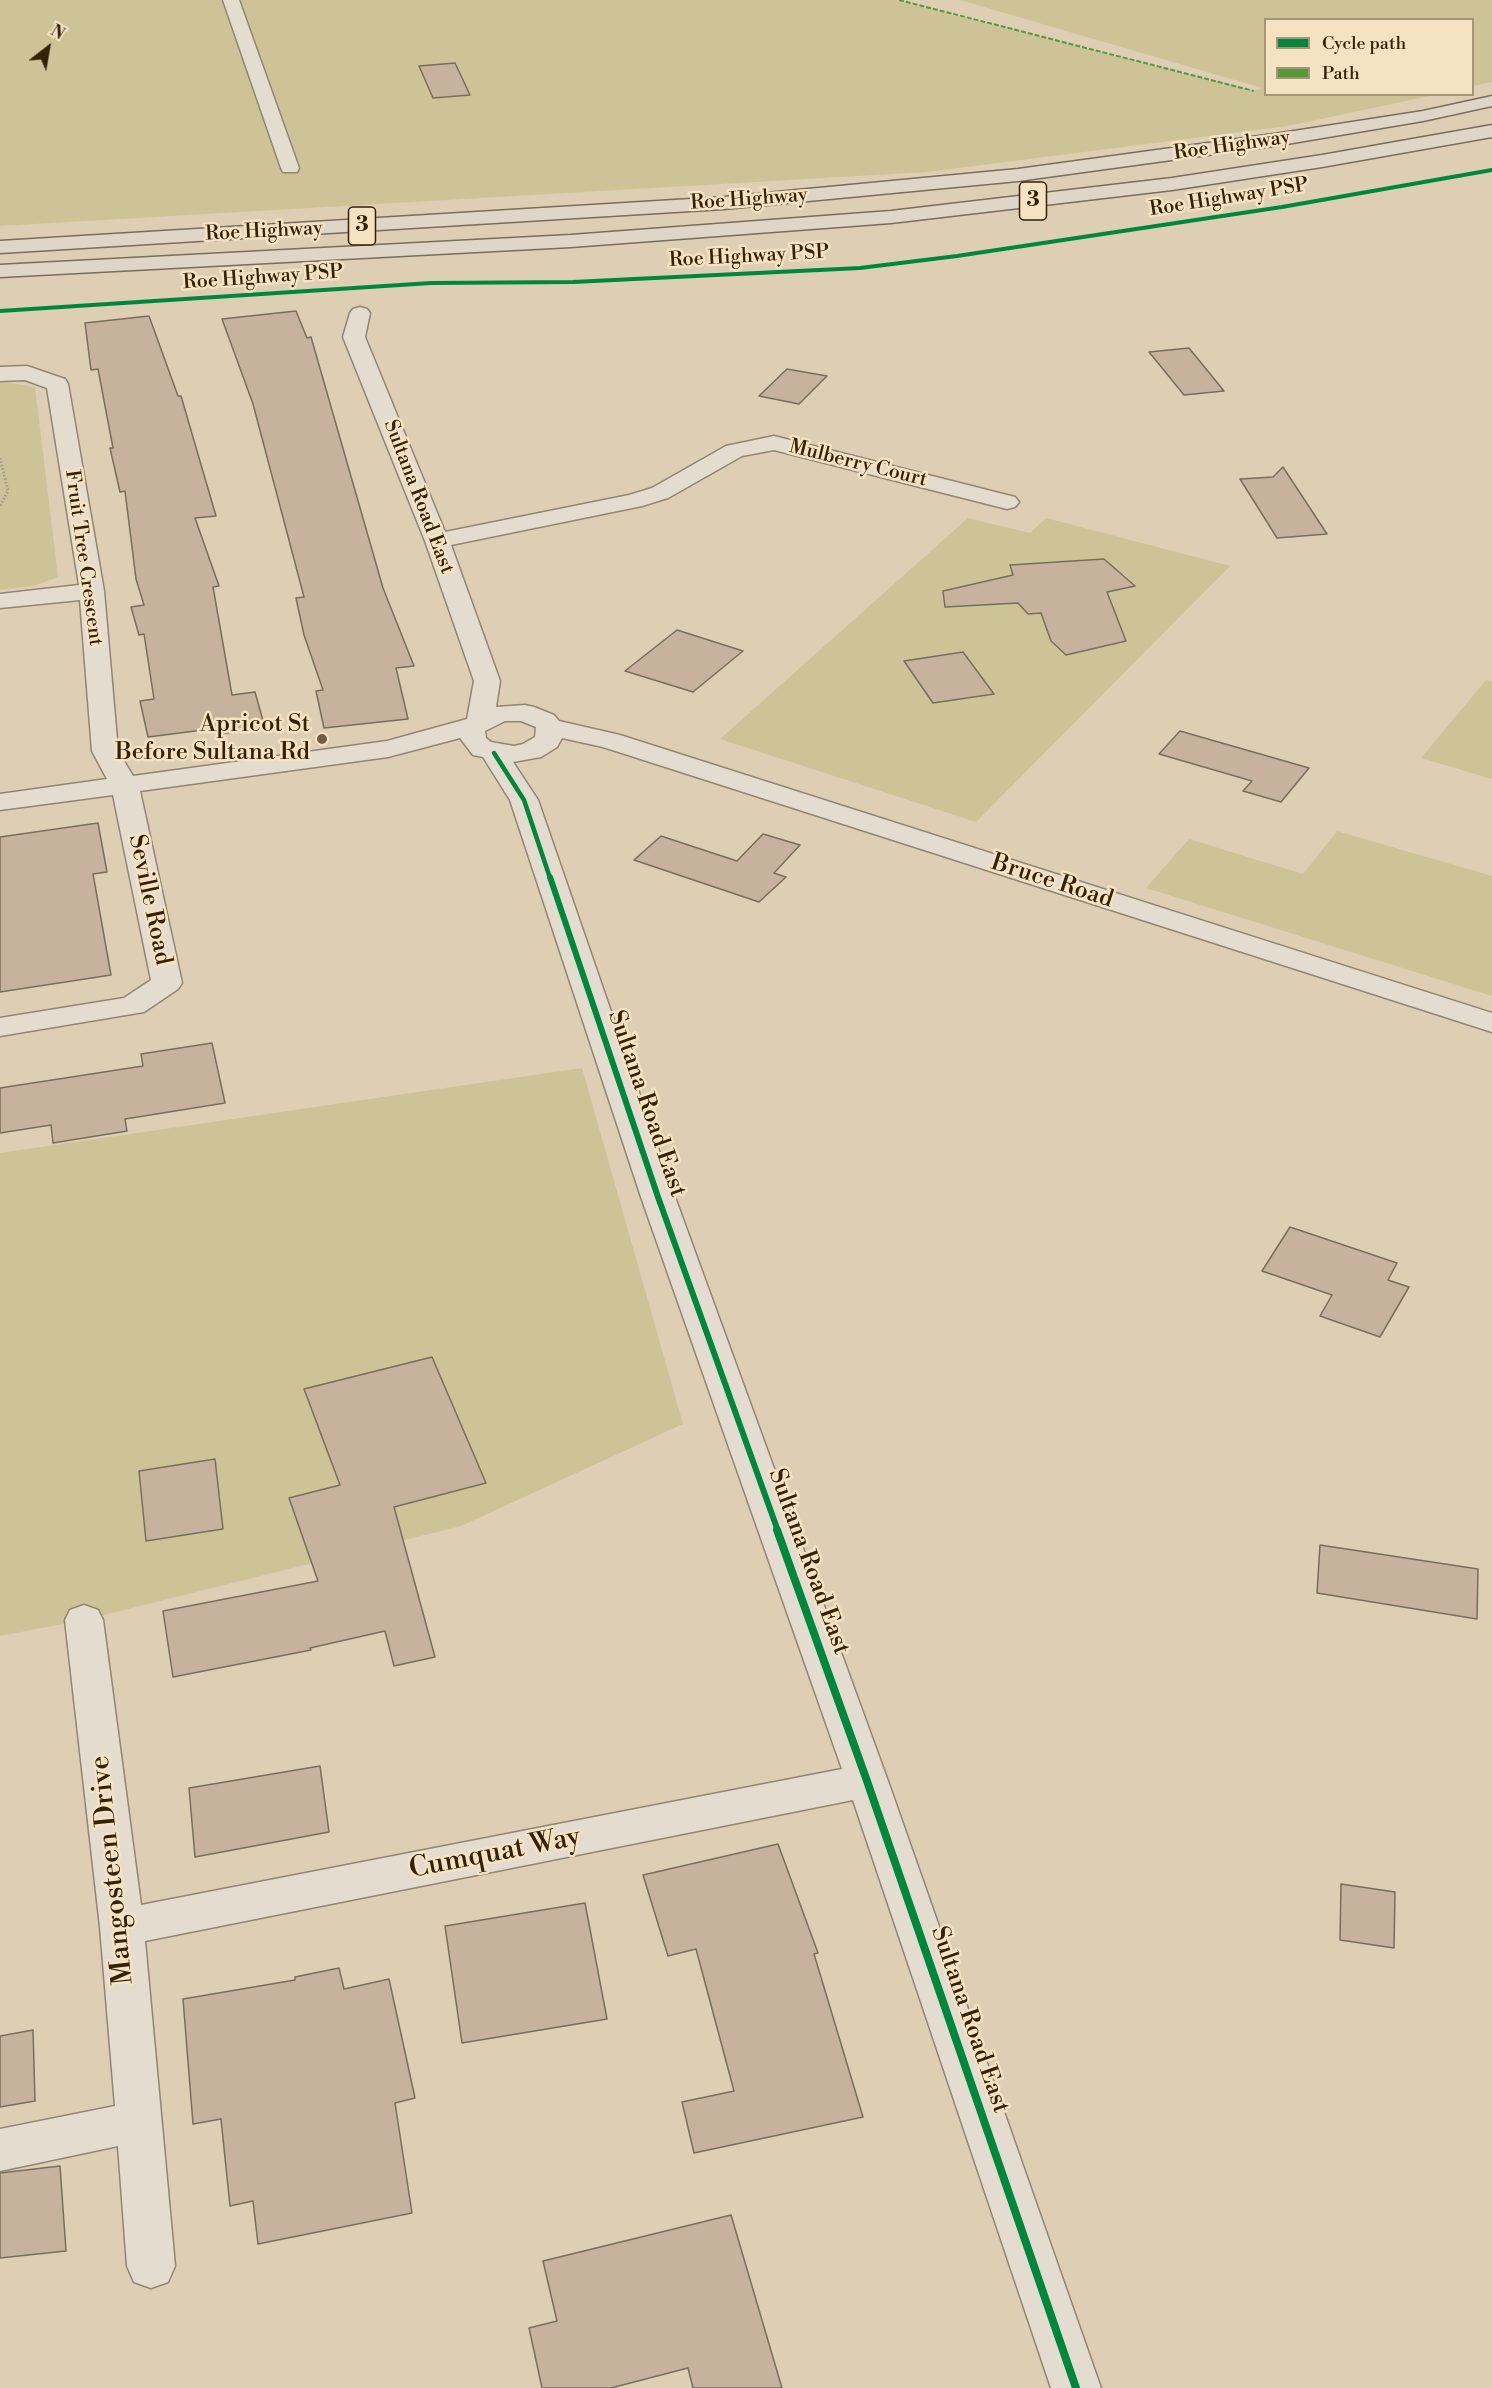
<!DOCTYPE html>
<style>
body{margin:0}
#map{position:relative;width:1492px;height:2388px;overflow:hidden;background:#deceb4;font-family:"Libre Bodoni",serif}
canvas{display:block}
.legend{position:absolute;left:1264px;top:18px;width:210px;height:78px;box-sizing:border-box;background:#f5e2c3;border:2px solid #a89578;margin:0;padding:8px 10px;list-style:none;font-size:18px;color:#342207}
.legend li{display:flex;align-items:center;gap:12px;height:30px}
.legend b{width:30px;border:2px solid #a89578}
.north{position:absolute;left:18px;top:18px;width:60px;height:60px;-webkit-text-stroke:4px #f5e2c3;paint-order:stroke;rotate:31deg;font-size:16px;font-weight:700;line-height:24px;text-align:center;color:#342207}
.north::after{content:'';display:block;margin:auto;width:21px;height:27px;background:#342207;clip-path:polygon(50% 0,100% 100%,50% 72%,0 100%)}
</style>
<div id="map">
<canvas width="1492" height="2388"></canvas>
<ul class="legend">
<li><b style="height:8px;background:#00873e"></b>Cycle path</li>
<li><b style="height:8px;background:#519b3a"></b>Path</li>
</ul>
<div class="north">N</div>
</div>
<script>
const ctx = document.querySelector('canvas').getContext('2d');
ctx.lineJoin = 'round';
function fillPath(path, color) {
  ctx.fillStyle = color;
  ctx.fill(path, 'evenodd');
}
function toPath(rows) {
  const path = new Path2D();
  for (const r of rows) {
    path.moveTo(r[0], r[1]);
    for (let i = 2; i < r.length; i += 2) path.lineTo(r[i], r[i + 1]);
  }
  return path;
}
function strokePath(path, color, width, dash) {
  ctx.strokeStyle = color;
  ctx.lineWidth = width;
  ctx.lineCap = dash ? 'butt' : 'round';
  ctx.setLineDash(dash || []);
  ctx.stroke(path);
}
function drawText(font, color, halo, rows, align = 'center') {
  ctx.font = font + ' "Libre Bodoni",serif';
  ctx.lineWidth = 5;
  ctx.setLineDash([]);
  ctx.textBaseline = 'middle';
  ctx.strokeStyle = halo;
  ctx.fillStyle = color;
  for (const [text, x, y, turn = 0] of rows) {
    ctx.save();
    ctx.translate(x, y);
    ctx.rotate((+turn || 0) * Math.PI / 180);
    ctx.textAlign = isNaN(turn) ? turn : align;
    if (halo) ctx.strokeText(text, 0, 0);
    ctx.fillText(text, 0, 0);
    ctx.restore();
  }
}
fillPath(toPath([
 [0,0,894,0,1254,91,1262,88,960,0,1492,0,1492,82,1473,86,1472,20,1266,20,1266,94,1434,95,1288,126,927,172,0,226],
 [5,382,35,387,58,577,34,586,0,590,0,383],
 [968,518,1030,533,1046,518,1230,566,976,822,720,739],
 [1486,680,1492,682,1492,779,1421,758],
 [1337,831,1492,876,1492,996,1146,888,1189,839,1303,874],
 [582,1068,683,1424,461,1526,84,1620,0,1636,0,1153]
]), '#cec397');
const building = toPath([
 [455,63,470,95,433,98,419,66,455,63],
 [296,311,307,338,311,337,383,588,414,666,396,668,408,719,324,728,316,691,323,690,304,635,296,598,304,597,253,404,222,319,296,311],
 [149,316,178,396,181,396,216,516,195,518,219,586,213,587,232,695,255,692,265,728,220,734,219,728,148,737,140,701,154,699,144,634,139,635,131,607,144,605,136,579,125,491,120,492,110,448,113,448,98,369,91,370,85,323,149,316],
 [1189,348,1224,391,1184,395,1149,352,1189,348],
 [787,369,827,376,799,404,759,396,787,369],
 [1283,467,1327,534,1277,538,1240,479,1273,477,1283,467],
 [1104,559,1135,586,1107,592,1126,641,1066,655,1051,641,1041,613,1028,614,1018,603,945,607,943,591,1013,575,1010,565,1104,559],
 [677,630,743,651,693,692,625,671,677,630],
 [963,652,994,694,933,703,904,661,963,652],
 [1180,731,1309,768,1281,802,1243,791,1252,781,1159,754,1180,731],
 [98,823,107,872,93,874,111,975,0,992,0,837,98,823],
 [763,834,800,845,774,873,786,877,759,902,634,860,661,836,737,861,763,834],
 [212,1043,225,1103,125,1119,127,1131,53,1143,51,1125,0,1133,0,1088,143,1066,141,1054,212,1043],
 [1290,1227,1397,1263,1388,1280,1409,1287,1380,1337,1320,1316,1332,1295,1262,1271,1290,1227],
 [432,1357,486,1483,394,1507,435,1657,394,1666,385,1631,310,1648,311,1650,173,1677,163,1611,318,1581,289,1498,340,1485,304,1389,432,1357],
 [215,1459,223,1529,146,1541,139,1471,215,1459],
 [1320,1545,1478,1569,1477,1619,1317,1593,1320,1545],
 [320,1766,329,1832,195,1857,189,1788,320,1766],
 [778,1844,818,1953,814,1954,863,2117,694,2153,682,2102,734,2091,696,1949,668,1956,643,1875,778,1844],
 [1341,1884,1395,1892,1394,1948,1340,1940,1341,1884],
 [585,1903,607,2019,462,2043,445,1926,585,1903],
 [339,1968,344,1989,389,1979,415,2098,395,2103,412,2213,258,2244,253,2201,230,2206,221,2119,193,2124,183,1999,295,1980,295,1977,339,1968],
 [33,2030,35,2101,0,2107,0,2036,33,2030],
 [60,2166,66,2251,0,2258,0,2173,60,2166],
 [731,2215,782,2388,693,2388,688,2368,611,2388,542,2388,529,2328,557,2321,543,2261,731,2215]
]);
fillPath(building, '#c6b29d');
strokePath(building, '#786e5d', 1.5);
const minor = toPath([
 [223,0,239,0,299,168,297,172,283,172,281,168,223,0],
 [360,307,367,309,370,313,365,337,445,532,629,495,652,488,726,446,774,436,1015,497,1019,502,1015,507,1007,509,774,450,742,456,668,498,642,506,451,545,500,681,496,707,525,705,534,707,554,715,559,721,620,735,1492,1013,1492,1032,603,747,562,738,557,747,541,757,513,762,538,800,675,1197,888,1781,1101,2388,1051,2388,853,1800,145,1941,175,2266,168,2282,151,2288,134,2282,127,2266,118,2146,0,2171,0,2129,115,2106,100,1927,65,1620,70,1610,84,1605,98,1610,103,1620,141,1905,842,1769,641,1197,510,800,483,757,473,755,460,738,388,757,140,791,182,983,178,989,144,1012,0,1036,0,1018,124,998,151,980,113,795,0,810,0,794,107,779,92,751,80,600,0,608,0,594,79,585,47,388,25,380,0,381,0,367,27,366,65,379,68,384,104,591,118,751,133,776,387,741,467,719,474,681,425,541,343,337,350,313,353,309,360,307],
 [505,721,521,721,536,727,535,737,523,744,514,746,491,742,486,738,485,731,505,721]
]);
const highway = toPath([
 [1492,96,1492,106,1423,121,1281,145,1018,181,724,209,0,253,0,241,724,197,1018,169,1281,133,1423,111,1492,96],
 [1492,125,1492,137,1322,167,1172,190,891,223,571,247,0,277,0,265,571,235,891,211,1172,178,1322,155,1492,125]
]);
strokePath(minor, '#918574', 3);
strokePath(highway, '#786e5d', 3);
strokePath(toPath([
 [0,458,8,491,0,506]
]), '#a29b8f', 3, [1.5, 2]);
fillPath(minor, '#e4dcce');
fillPath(highway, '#dfd6c7');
strokePath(toPath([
 [899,0,1254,91]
]), '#519b3a', 2, [5, 2]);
strokePath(toPath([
 [0,311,431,283,573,282,860,268,957,256,1282,207,1492,170]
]), '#00873e', 4);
strokePath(toPath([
 [494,753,524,800,550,878]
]), '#00873e', 4.5);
strokePath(toPath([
 [550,877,658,1197,778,1531]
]), '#00873e', 6);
strokePath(toPath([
 [777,1530,867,1781,1076,2388]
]), '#00873e', 8);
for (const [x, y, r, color] of [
 [322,739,6,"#705e44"]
]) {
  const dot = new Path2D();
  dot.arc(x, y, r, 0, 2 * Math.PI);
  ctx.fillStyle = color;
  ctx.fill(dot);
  strokePath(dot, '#f5e2c3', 2);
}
drawText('20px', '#342207', '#f5e2c3', [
 ["Roe Highway",1232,146,-8],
 ["Roe Highway PSP",1229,198,-9],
 ["Roe Highway",749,200,-4],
 ["Roe Highway",264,232,-3],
 ["Roe Highway PSP",749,257,-3],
 ["Roe Highway PSP",263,278,-4],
 ["Mulberry Court",858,464,14],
 ["Sultana Road East",418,497,69],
 ["Fruit Tree Crescent",83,558,82]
]);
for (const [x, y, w] of [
 [1033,201,27],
 [362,226,27]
]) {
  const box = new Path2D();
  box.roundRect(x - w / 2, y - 19, w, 38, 4.5);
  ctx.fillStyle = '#f5e2c3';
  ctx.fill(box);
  strokePath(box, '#342207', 1.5);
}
drawText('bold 22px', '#342207', null, [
 ["3",1033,201],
 ["3",362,226]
]);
drawText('24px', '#342207', '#f5e2c3', [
 ["Apricot St",310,725],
 ["Before Sultana Rd",310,753]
], 'right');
drawText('24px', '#342207', '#f5e2c3', [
 ["Bruce Road",1052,882,18],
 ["Seville Road",149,900,78],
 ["Sultana Road East",646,1104,71],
 ["Sultana Road East",808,1562,70],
 ["Sultana Road East",969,2020,71]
]);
drawText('28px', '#342207', '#f5e2c3', [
 ["Cumquat Way",495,1854,-11],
 ["Mangosteen Drive",113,1870,-96]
]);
</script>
